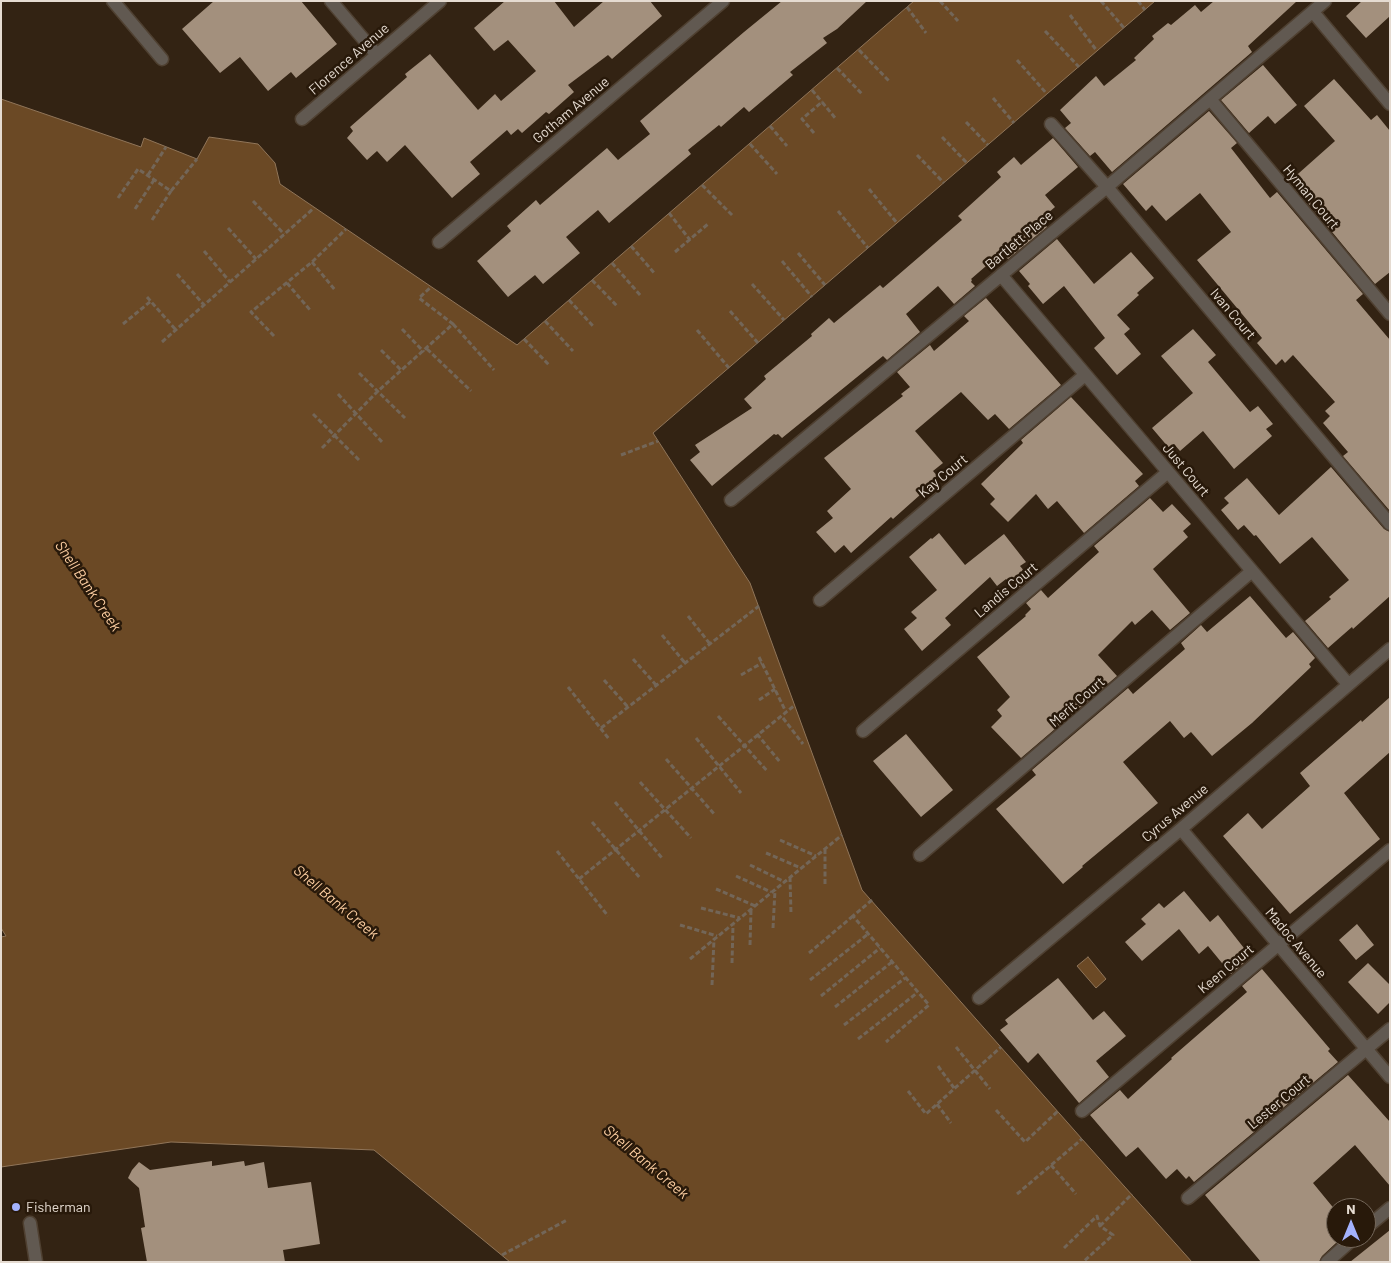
<!DOCTYPE html>
<style>
body{margin:0}
#map{position:relative;width:1391px;height:1263px;overflow:hidden;background:#332313;font-family:Barlow,sans-serif}
canvas{display:block}
.frame{position:absolute;inset:0;border:2px solid #e5dbd1;pointer-events:none}
.north{position:absolute;left:1326px;top:1198px;width:50px;height:50px;box-sizing:border-box;background:#28190a;border:1px solid #74675a;border-radius:50%;rotate:0deg;font-size:14px;font-weight:700;line-height:20px;text-align:center;color:#e5dbd1}
.north::after{content:'';display:block;margin:auto;width:18px;height:22px;background:#a3b2fd;clip-path:polygon(50% 0,100% 100%,50% 72%,0 100%)}
</style>
<div id="map">
<canvas width="1391" height="1263"></canvas>
<div class="frame"></div>
<div class="north">N</div>
</div>
<script>
const ctx = document.querySelector('canvas').getContext('2d');
ctx.lineJoin = 'round';
function fillPath(path, color) {
  ctx.fillStyle = color;
  ctx.fill(path, 'evenodd');
}
function toPath(rows) {
  const path = new Path2D();
  for (const r of rows) {
    path.moveTo(r[0], r[1]);
    for (let i = 2; i < r.length; i += 2) path.lineTo(r[i], r[i + 1]);
  }
  return path;
}
function strokePath(path, color, width, dash) {
  ctx.strokeStyle = color;
  ctx.lineWidth = width;
  ctx.lineCap = dash ? 'butt' : 'round';
  ctx.setLineDash(dash || []);
  ctx.stroke(path);
}
function drawText(font, color, halo, rows, align = 'center') {
  ctx.font = font + ' Barlow,sans-serif';
  ctx.lineWidth = 5;
  ctx.setLineDash([]);
  ctx.textBaseline = 'middle';
  ctx.strokeStyle = halo;
  ctx.fillStyle = color;
  for (const [text, x, y, turn = 0] of rows) {
    ctx.save();
    ctx.translate(x, y);
    ctx.rotate((+turn || 0) * Math.PI / 180);
    ctx.textAlign = isNaN(turn) ? turn : align;
    if (halo) ctx.strokeText(text, 0, 0);
    ctx.fillText(text, 0, 0);
    ctx.restore();
  }
}
const water = toPath([
 [914,1,1155,1,653,433,750,583,862,890,1082,1139,1192,1262,510,1262,374,1150,171,1142,1,1167,1,937,6,936,1,928,1,99,141,147,144,138,197,159,209,137,258,144,275,163,280,184,517,345,914,1],
 [1088,957,1106,979,1096,988,1077,966,1088,957]
]);
fillPath(water, '#6b4925');
strokePath(water, '#907559', 1);
fillPath(toPath([
 [214,1,301,1,337,44,296,78,291,72,268,91,240,57,220,73,182,29],
 [505,1,554,1,574,27,604,1,650,1,662,16,612,59,608,55,568,85,574,92,549,114,546,112,522,133,518,129,511,135,507,130,470,162,480,174,452,198,405,145,387,162,377,151,367,160,347,138,353,131,350,127,407,77,405,74,430,54,478,110,495,94,501,101,536,71,508,40,494,51,474,28],
 [782,1,867,1,837,29,823,38,827,43,790,72,793,75,749,112,744,107,721,127,719,125,688,150,691,154,609,223,598,210,566,237,580,253,543,284,535,275,508,297,477,261,511,231,507,226,536,200,540,205,607,148,618,160,650,134,640,121,744,32],
 [1214,1,1297,1,1248,46,1252,52,1112,172,1095,152,1090,156,1065,128,1071,123,1060,110,1096,76,1104,86,1136,60,1134,58,1154,39,1152,36,1168,23,1171,25,1195,5,1201,12],
 [1362,1,1390,1,1390,16,1366,38,1346,16],
 [1263,65,1297,105,1275,124,1268,116,1249,133,1221,100],
 [1334,79,1371,120,1377,115,1390,131,1390,272,1375,284,1290,181,1335,141,1304,106],
 [1209,111,1237,143,1231,148,1270,198,1277,192,1363,294,1356,300,1390,340,1390,511,1343,456,1348,452,1323,423,1330,416,1325,411,1335,402,1293,355,1285,363,1282,359,1276,365,1257,343,1262,338,1197,260,1231,232,1200,193,1166,221,1152,205,1146,211,1123,184],
 [1053,138,1078,167,1045,195,1055,207,1041,219,1047,227,1008,259,1003,253,1001,255,1000,254,971,279,972,280,971,282,975,286,954,304,938,286,906,314,920,332,887,360,883,356,782,438,778,434,776,435,774,434,712,486,690,460,700,452,695,445,752,408,744,399,766,379,764,376,812,336,811,334,829,318,834,323,880,285,883,288,962,220,958,216,1001,177,997,172,1014,157,1021,165],
 [1057,239,1094,284,1131,252,1154,278,1137,293,1139,295,1117,315,1130,329,1124,334,1141,354,1117,375,1094,348,1105,338,1064,286,1043,304,1028,286,1030,284,1019,271],
 [986,298,1061,385,1009,429,995,414,988,420,961,392,915,431,943,463,933,471,939,478,893,519,891,517,851,553,844,545,835,553,816,532,833,518,827,511,851,489,824,458,903,396,901,394,910,387,897,372,930,345,934,351,969,321,964,316],
 [1193,329,1216,355,1208,362,1250,412,1258,406,1273,424,1266,429,1272,436,1234,469,1203,431,1180,451,1174,444,1169,448,1152,428,1193,393,1161,356],
 [1071,397,1143,474,1135,481,1139,486,1084,533,1057,501,1048,509,1036,494,1008,522,990,504,995,499,981,484,1023,443,1021,440],
 [1331,467,1384,529,1390,532,1390,596,1353,629,1352,627,1328,648,1305,621,1331,599,1329,597,1349,580,1312,537,1280,564,1256,535,1254,536,1244,525,1238,530,1221,510,1229,503,1224,498,1247,478,1279,515],
 [1150,498,1163,512,1172,504,1191,524,1183,531,1188,537,1153,569,1190,613,1170,630,1152,610,1135,625,1132,621,1098,655,1117,676,1021,758,991,727,1002,716,997,710,1010,697,977,657,1026,616,1025,615,1031,609,1026,603,1041,590,1048,598,1099,552,1094,546],
 [939,533,965,565,1004,534,1026,562,1020,566,1030,578,1016,590,1006,579,997,586,990,577,945,618,951,625,922,651,904,629,917,618,911,612,937,590,909,557,931,538,932,539],
 [1250,596,1286,638,1293,632,1315,658,1309,664,1311,667,1252,723,1212,756,1191,732,1184,738,1170,721,1123,762,1158,803,1082,866,1083,867,1063,884,996,809,1036,775,1032,770,1128,688,1133,694,1185,649,1181,643,1201,625,1207,632],
 [1390,697,1390,752,1344,793,1380,839,1290,914,1223,836,1248,813,1262,829,1310,786,1300,773,1361,720,1362,722],
 [906,734,953,790,921,817,873,761],
 [1184,891,1210,922,1218,915,1251,957,1231,974,1208,946,1199,954,1179,929,1142,961,1125,942,1146,924,1141,919,1159,903,1164,908],
 [1357,924,1374,945,1356,960,1339,940],
 [1368,963,1390,985,1390,1002,1378,1014,1348,982],
 [1262,969,1330,1049,1328,1051,1338,1062,1194,1182,1189,1176,1186,1179,1177,1169,1166,1179,1138,1147,1126,1157,1090,1115,1120,1090,1128,1099,1172,1059,1171,1058,1247,992,1242,986],
 [1058,978,1093,1020,1104,1011,1126,1036,1096,1061,1109,1077,1079,1103,1038,1053,1028,1063,1000,1030,1008,1024,1005,1020],
 [1348,1075,1390,1122,1390,1186,1355,1145,1313,1183,1336,1211,1336,1243,1322,1256,1319,1262,1261,1262,1205,1195],
 [212,1161,212,1166,244,1161,245,1166,264,1162,268,1188,311,1182,320,1244,283,1250,285,1262,147,1262,141,1228,145,1227,139,1188,128,1178,132,1170,139,1162,150,1170],
 [1390,1230,1390,1262,1350,1262]
]), '#a3907d');
const minor = toPath([
 [113,1,162,59],
 [331,1,377,55],
 [1313,12,1390,104],
 [1210,99,1390,314],
 [302,119,440,1],
 [1051,124,1107,187,1390,524],
 [439,242,723,1],
 [1001,275,1348,684],
 [731,500,1107,187,1325,1],
 [820,600,1085,375],
 [863,731,1168,472],
 [1181,829,1390,1077],
 [920,855,1252,571],
 [979,998,1181,829,1390,649],
 [1082,1111,1390,850],
 [1188,1198,1390,1029],
 [30,1223,36,1262],
 [1366,1228,1390,1208],
 [1327,1262,1354,1238]
]);
strokePath(minor, '#4f4031', 15);
strokePath(toPath([
 [940,1,958,21],
 [1101,1,1124,28],
 [1138,1,1145,10],
 [907,7,926,33],
 [1070,15,1097,51],
 [1045,31,1079,67],
 [859,50,890,82],
 [1017,60,1047,94],
 [837,68,863,95],
 [812,90,822,102],
 [993,98,1014,123],
 [966,122,988,145],
 [770,126,787,146],
 [814,133,802,119,822,102,836,119],
 [942,137,967,163],
 [750,144,777,174],
 [917,155,944,183],
 [148,175,166,147],
 [702,185,733,216],
 [869,189,897,223],
 [118,198,138,169,171,191,197,159],
 [253,201,284,234],
 [135,209,154,180],
 [838,211,868,248],
 [669,213,690,240],
 [152,220,171,191],
 [228,228,256,259],
 [631,246,655,274],
 [204,251,230,282],
 [675,252,708,224],
 [798,253,825,285],
 [782,261,812,297],
 [312,262,335,290],
 [612,263,641,296],
 [177,274,204,305],
 [592,280,618,307],
 [287,283,310,310],
 [752,284,784,320],
 [147,297,176,330],
 [569,300,593,326],
 [730,311,758,343],
 [545,321,573,351],
 [123,324,151,301],
 [453,324,494,370],
 [402,329,424,352],
 [697,330,729,368],
 [274,336,251,312,312,262,346,229],
 [524,339,550,366],
 [162,342,314,208],
 [427,349,471,391],
 [381,350,402,371],
 [359,373,405,418],
 [338,394,383,443],
 [313,414,360,461],
 [322,448,378,391,453,324,419,298,431,287],
 [621,455,658,441],
 [688,616,710,644],
 [662,635,685,663],
 [759,657,786,712],
 [633,659,656,685],
 [741,675,762,663],
 [604,680,628,707],
 [568,687,609,739],
 [759,700,775,689],
 [718,716,768,772],
 [783,718,803,744],
 [601,728,759,606],
 [757,734,780,762],
 [696,738,741,793],
 [666,759,715,815],
 [640,782,691,838],
 [615,802,662,858],
 [592,822,640,878],
 [780,840,816,856],
 [825,849,825,884],
 [557,851,608,916],
 [766,853,801,868],
 [750,865,785,882],
 [736,876,771,892],
 [790,877,791,914],
 [579,879,795,705],
 [716,889,755,906],
 [872,900,853,916,929,1005,886,1042],
 [701,908,740,918],
 [680,925,717,936],
 [773,928,775,890],
 [750,945,751,910],
 [809,953,853,916],
 [690,959,842,835],
 [732,963,733,925],
 [810,980,868,934],
 [712,985,714,939],
 [821,996,880,948],
 [835,1007,892,962],
 [844,1025,905,978],
 [858,1039,917,993],
 [956,1047,990,1089],
 [938,1066,954,1088],
 [908,1091,926,1114,1001,1047],
 [937,1104,951,1123],
 [996,1110,1025,1142,1058,1111],
 [1051,1165,1076,1194],
 [1017,1194,1082,1139],
 [1100,1226,1132,1194],
 [1064,1248,1097,1216,1100,1226,1113,1235,1083,1262],
 [502,1255,567,1220]
]), '#736658', 3, [5, 2.5]);
strokePath(minor, '#615951', 12);
for (const [x, y, r, color] of [
 [16,1207,5,"#a3b2fd"]
]) {
  const dot = new Path2D();
  dot.arc(x, y, r, 0, 2 * Math.PI);
  ctx.fillStyle = color;
  ctx.fill(dot);
  strokePath(dot, '#28190a', 2);
}
drawText('14px', '#e5dbd1', '#28190a', [
 ["Florence Avenue",349,59,-41],
 ["Gotham Avenue",571,110,-40],
 ["Hyman Court",1311,197,50],
 ["Bartlett Place",1019,240,-40],
 ["Ivan Court",1233,314,50],
 ["Just Court",1186,470,50],
 ["Kay Court",943,476,-40],
 ["Landis Court",1006,590,-40],
 ["Merit Court",1077,702,-41],
 ["Cyrus Avenue",1175,813,-40],
 ["Madoc Avenue",1296,943,50],
 ["Keen Court",1226,969,-40],
 ["Lester Court",1279,1102,-40]
]);
drawText('14px', '#e5dbd1', '#28190a', [
 ["Fisherman",26,1207]
], 'left');
drawText('italic 15px', '#fdcea1', '#28190a', [
 ["Shell Bank Creek",88,586,56],
 ["Shell Bank Creek",336,902,40],
 ["Shell Bank Creek",646,1162,40]
]);
</script>
